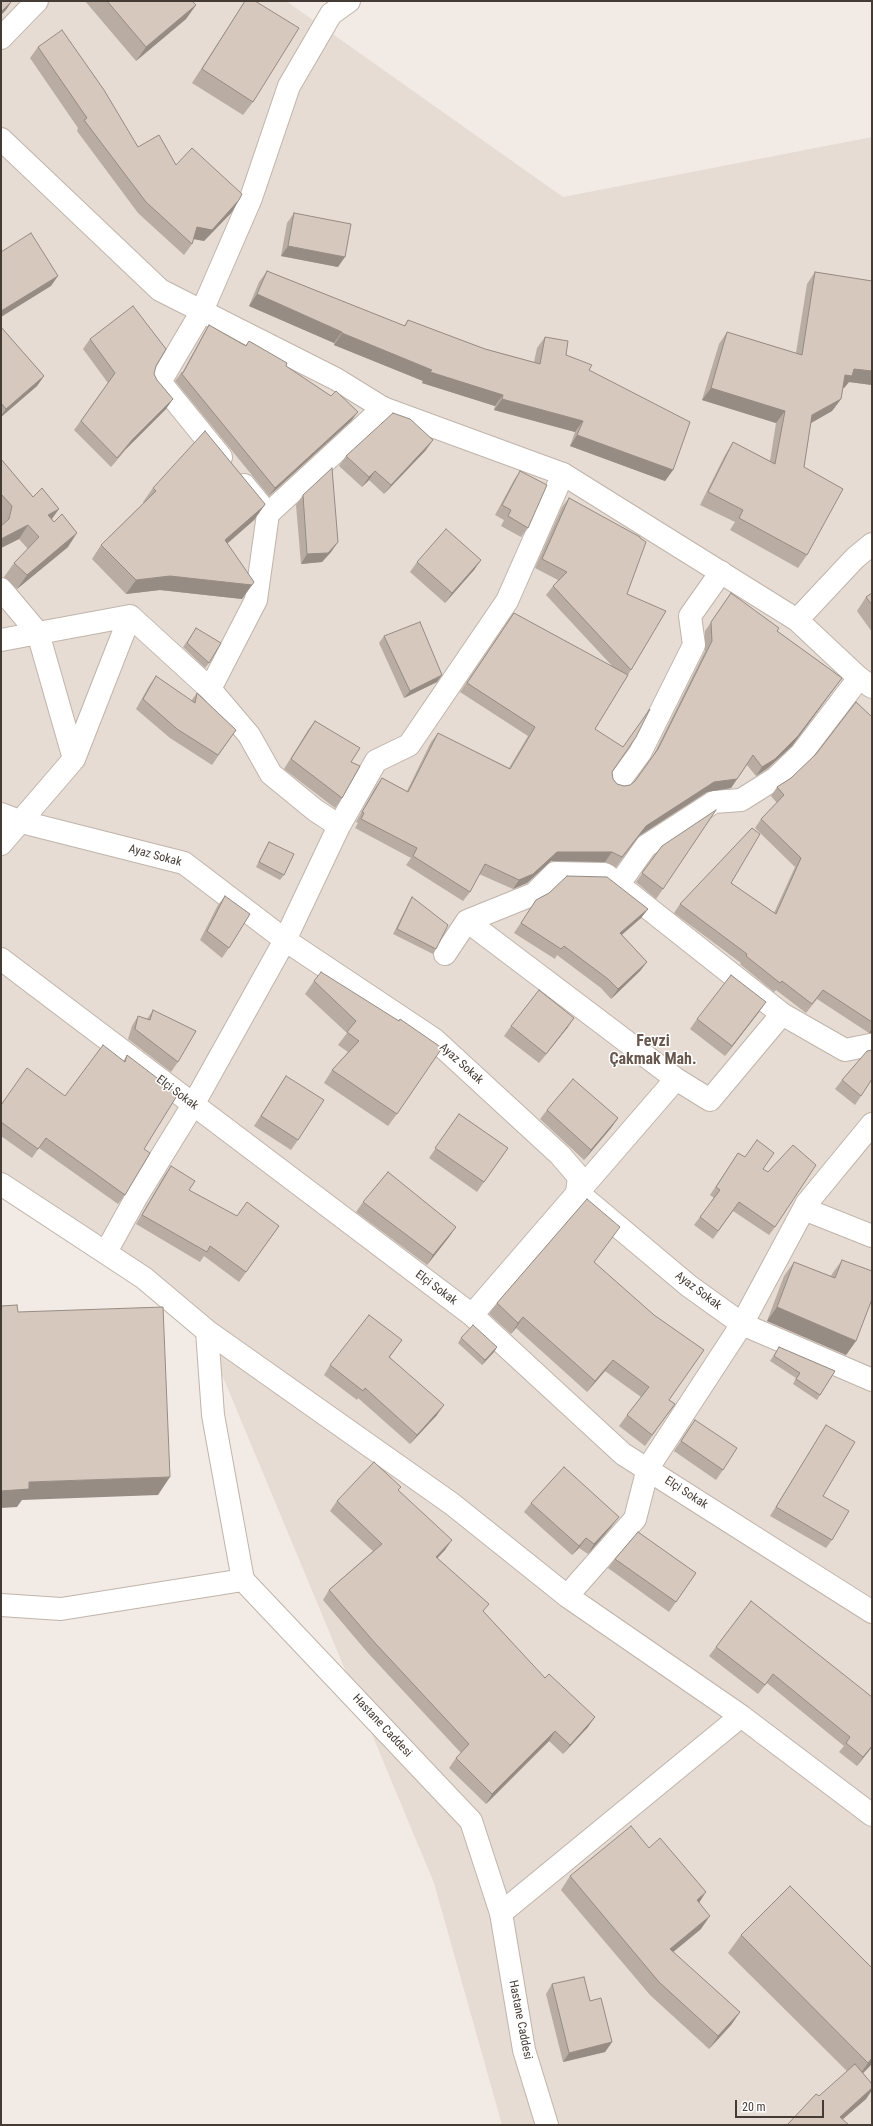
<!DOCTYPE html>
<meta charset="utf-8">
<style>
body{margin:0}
#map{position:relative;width:873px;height:2126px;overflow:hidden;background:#f2ebe5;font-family:"Roboto Condensed",sans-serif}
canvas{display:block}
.frame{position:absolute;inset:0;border:2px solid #443b34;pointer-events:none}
.scale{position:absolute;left:735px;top:2100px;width:89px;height:18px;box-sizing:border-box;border:2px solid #443b34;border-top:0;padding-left:5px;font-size:12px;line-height:14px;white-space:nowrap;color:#443b34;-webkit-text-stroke:3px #fff;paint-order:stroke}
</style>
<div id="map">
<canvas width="873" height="2126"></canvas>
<div class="frame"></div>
<div class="scale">20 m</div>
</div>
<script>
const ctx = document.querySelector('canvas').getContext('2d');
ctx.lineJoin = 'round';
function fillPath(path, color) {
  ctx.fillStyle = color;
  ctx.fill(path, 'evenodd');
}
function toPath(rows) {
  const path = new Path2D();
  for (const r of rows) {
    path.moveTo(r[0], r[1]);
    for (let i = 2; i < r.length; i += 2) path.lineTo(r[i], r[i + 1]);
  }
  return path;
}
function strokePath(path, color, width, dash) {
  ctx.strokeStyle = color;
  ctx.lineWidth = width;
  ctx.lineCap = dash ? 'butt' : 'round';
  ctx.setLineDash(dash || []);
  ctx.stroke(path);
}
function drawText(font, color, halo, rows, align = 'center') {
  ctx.font = font + ' "Roboto Condensed",sans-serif';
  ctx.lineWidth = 3;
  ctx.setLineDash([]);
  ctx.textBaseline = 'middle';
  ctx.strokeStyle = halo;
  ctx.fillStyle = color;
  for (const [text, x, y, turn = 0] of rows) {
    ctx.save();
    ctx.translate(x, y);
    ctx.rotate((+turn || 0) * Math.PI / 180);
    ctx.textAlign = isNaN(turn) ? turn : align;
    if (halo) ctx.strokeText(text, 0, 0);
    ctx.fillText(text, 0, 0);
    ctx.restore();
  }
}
fillPath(toPath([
 [1,1,286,1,563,197,872,137,872,2125,502,2125,434,1883,205,1334,1,1182]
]), '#e6dcd3');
const minor = toPath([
 [1,38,37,1],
 [221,457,160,382,202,311,251,198,289,86,331,14,349,1],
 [244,485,268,514],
 [1,589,38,633,74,759,1,844],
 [1,640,130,616,210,689,249,735,271,774,315,810,339,826],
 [210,689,256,600,268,514,383,408],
 [74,759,130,616],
 [618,783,640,753,694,645,690,616,721,572],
 [1,814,22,822,184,863,285,940,435,1040,560,1155,579,1177,577,1192,689,1286,742,1324,872,1380],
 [619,884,646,846,714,802,741,800,776,778,801,754,859,678],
 [467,921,676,1079,710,1100,782,1014],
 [445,954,467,921,534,894,555,873,605,874,782,1014,845,1050,870,1045,872,1047],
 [1,959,472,1315,623,1454,872,1612],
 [1,1184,144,1278,207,1331,452,1504,567,1596,741,1716,872,1815],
 [804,1209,872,1236],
 [106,1252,137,1196,193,1105,285,940,339,826,376,761,409,745,507,601,563,474],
 [472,1315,676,1079],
 [207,1331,213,1415,243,1580],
 [567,1596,635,1519,648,1468,742,1324,807,1203,872,1124],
 [501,1913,741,1716]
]);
const tertiary = toPath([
 [1,139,160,290,336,379,383,408,563,474,797,620,859,678,872,687],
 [797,620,855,558,872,544],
 [1,1605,61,1609,243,1580,471,1821,501,1913,524,2050,547,2125]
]);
strokePath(minor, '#c0b4aa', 24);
strokePath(tertiary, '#c0b4aa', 24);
strokePath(minor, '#fff', 22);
strokePath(tertiary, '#fff', 22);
fillPath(toPath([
 [85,1,192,1,196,5,186,19,136,61],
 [245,1,253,102,243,115,192,83],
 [38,47,138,147,176,165,239,200,232,212,204,241,193,239,192,244,184,255,138,213,77,131,78,128,30,58],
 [294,213,338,267,281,256,287,223],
 [267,271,404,326,408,320,485,349,534,362,537,348,545,337,566,355,589,370,673,470,665,481,570,446,575,432,494,410,495,406,422,383,423,381,334,345,334,343,249,306,259,282],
 [815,272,872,281,872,385,849,382,844,388,843,388,841,399,832,411,811,423,804,467,807,555,798,568,730,530,735,522,700,505,725,455,733,442,770,461,776,423,702,400,719,344,727,332,796,353,807,284],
 [209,325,246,345,249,341,286,366,352,420,269,496,175,381,181,373,182,373,204,333],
 [1,327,44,376,37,386,1,417],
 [90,339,156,366,154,374,166,409,125,450,111,467,74,430,108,383,83,349],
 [426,450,384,494,369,480,362,487,339,466,346,456],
 [1,459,52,519,68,547,17,589,4,577,14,563,28,549,19,539,1,548,1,525,2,520,1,519],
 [520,471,528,528,521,537,501,526,504,520,495,515,514,480],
 [153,488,264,506,254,520,227,544,252,585,242,599,160,590,126,594,92,559,101,545,144,503,143,502],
 [303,495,338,542,331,552,322,562,301,564,296,505],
 [569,498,640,538,627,594,631,670,595,729,612,772,613,779,617,784,624,786,630,785,635,781,652,758,705,651,705,631,731,593,777,631,842,678,792,746,768,768,756,776,747,765,731,788,707,792,639,836,616,867,605,862,551,861,527,883,513,889,479,874,470,892,463,901,406,865,411,858,355,828,358,823,356,822,375,788,382,778,407,791,431,742,438,733,509,768,528,736,460,692,514,613,614,668,546,595,553,586,558,580,535,568,562,507],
 [481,560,474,570,445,603,410,572,417,562],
 [872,593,872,632,857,611,866,597],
 [193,633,209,663,205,668,183,647],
 [384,636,437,682,404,698,379,643],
 [156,676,191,701,197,693,236,730,212,765,170,738,136,709,149,686],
 [872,717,872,1033,869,1033,817,999,806,1013,776,990,774,992,740,964,741,963,674,913,680,904,731,883,774,913,795,867,755,828,761,819,777,803,771,796,777,787,791,778],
 [315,721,351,762,342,798,335,808,284,769,308,730],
 [269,842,284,875,280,880,256,867,266,847],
 [662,846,663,889,656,899,636,882],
 [225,896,229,948,222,958,200,940,218,905],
 [412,897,436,949,433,954,393,934,409,902],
 [536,900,648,909,641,918,622,935,647,962,640,971,611,999,601,988,557,955,555,959,514,933],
 [314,981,399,1021,397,1114,388,1126,324,1083,332,1070,348,1052,338,1045,347,1033,305,994],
 [153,1010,178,1062,171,1072,128,1039,132,1026,138,1016,147,1019],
 [759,1012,725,1056,690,1029,697,1019],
 [511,1026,568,1027,539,1063,504,1036],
 [127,1055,144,1149,125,1195,118,1204,39,1148,32,1158,1,1136,1,1105,65,1096,124,1060],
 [286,1076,298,1140,291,1150,254,1126],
 [842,1080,861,1096,855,1105,835,1089],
 [547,1110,618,1118,611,1128,584,1160,540,1119],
 [459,1114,508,1148,477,1192,429,1158],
 [738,1153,763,1169,775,1227,769,1235,733,1211,713,1239,694,1225,714,1198,710,1195],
 [171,1166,189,1190,237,1216,279,1226,239,1282,204,1256,200,1262,136,1224,164,1176],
 [363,1202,456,1227,449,1237,427,1265,356,1212],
 [842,1260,856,1341,846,1355,767,1321,784,1276,794,1262,831,1276,832,1274],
 [595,1263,669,1400,675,1404,645,1446,619,1426,627,1415,641,1397,605,1371,587,1392,516,1328,511,1334,489,1314,497,1303],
 [461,1338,497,1347,494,1352,482,1365,458,1343],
 [402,1340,390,1357,437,1415,410,1444,358,1398,357,1400,324,1375,330,1365],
 [779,1347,835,1371,817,1400,793,1384,796,1378,770,1361],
 [695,1420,723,1470,716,1480,674,1451],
 [826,1425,823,1496,832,1540,826,1548,770,1516,821,1434],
 [398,1490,445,1550,437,1558,484,1612,588,1727,563,1754,549,1741,486,1804,449,1768,456,1758,461,1753,368,1653,323,1600,329,1590,373,1551,330,1511,337,1501],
 [531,1503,612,1526,588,1554,579,1548,572,1555,524,1512],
 [615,1559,696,1573,669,1612,608,1568],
 [751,1601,872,1747,857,1766,839,1752,844,1746,767,1683,758,1694,709,1656],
 [649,1848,701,1929,673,1952,740,2012,731,2025,709,2049,650,1995,561,1890,570,1876],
 [741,1935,872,1968,872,2064,863,2073,872,2084,872,2090,866,2099,843,2119,847,2071,728,1953],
 [552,1984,590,2001,612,2042,605,2052,563,2062,546,1994]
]), '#b8aca3');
fillPath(toPath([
 [12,1,6,10,1,15,1,12],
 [196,5,186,19,136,61,146,47],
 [239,200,232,212,204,241,189,238,197,227],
 [288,246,345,257,338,267,281,256],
 [58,276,51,286,1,317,1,311],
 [257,294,342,332,334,343,249,306],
 [342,333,432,370,503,395,495,406,422,383,423,381,334,345],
 [854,369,872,371,872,385,849,382,844,388,837,387,845,375],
 [44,376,37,386,1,417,1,416,6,409],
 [711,388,785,411,776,423,702,400],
 [173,399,166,409,125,450,111,467,132,440],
 [502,399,583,421,575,432,494,410],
 [841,399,832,411,804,427,812,415],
 [358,412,352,420,269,496,275,488],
 [577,435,673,470,665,481,570,446],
 [433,440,426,450,384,494,391,485],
 [375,471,369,480,362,487,369,477],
 [264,506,254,520,215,554,225,540],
 [59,509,49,523,48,515],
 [28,525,19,539,1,548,1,539],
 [77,533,68,547,17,589,27,575],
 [338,542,331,552,322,562,301,564,307,554],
 [481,560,474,570,445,603,452,593],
 [170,576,252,585,242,599,160,590,126,594,136,580],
 [442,675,437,682,404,698,410,691],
 [842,678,792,746,768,768,756,776,762,767],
 [737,779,731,788,707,792,639,836,616,867,646,826,714,782],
 [557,852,612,852,605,862,551,861,527,883,513,889,519,880],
 [648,909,641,918,613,942,620,933],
 [647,962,640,971,611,999,618,989],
 [766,1002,759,1012,725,1056,732,1046],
 [574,1018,568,1027,539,1063],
 [872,1028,872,1033,869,1033],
 [618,1118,611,1128,584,1160,591,1150],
 [456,1227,449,1237,427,1265,433,1255],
 [777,1307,856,1341,846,1355,767,1321],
 [523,1317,516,1328,511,1334,518,1323],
 [497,1347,494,1352,482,1365,485,1360],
 [613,1360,605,1371,587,1392,595,1381],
 [444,1405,437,1415,410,1444,417,1435],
 [170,1477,158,1495,22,1500,17,1507,1,1508,1,1491,29,1482],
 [619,1517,612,1526,588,1554,594,1544],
 [586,1538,579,1548,572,1555,579,1546],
 [452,1540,445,1550,429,1567,436,1557],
 [595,1717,588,1727,563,1754,570,1745],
 [555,1731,549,1741,486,1804,492,1794],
 [872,1746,872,1747,857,1766,863,1757],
 [706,1892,697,1906,697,1900],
 [710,1916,701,1929,661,1962,670,1949],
 [740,2012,731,2025,709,2049,718,2036],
 [612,2042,605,2052,563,2062,569,2053],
 [872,2058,872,2064,856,2080,868,2063],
 [872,2088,872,2090,866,2099,836,2125,840,2117]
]), '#968c84');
const building = toPath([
 [1,1,12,1,1,12,1,1],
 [107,1,192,1,196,5,146,47,107,1],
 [245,1,255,1,299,28,253,102,202,69,245,1],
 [62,30,104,90,138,147,159,135,176,165,192,148,242,194,239,200,212,230,197,227,192,244,146,202,84,120,87,118,38,47,62,30],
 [294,213,351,224,345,257,288,246,294,213],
 [31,233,58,276,1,311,1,252,31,233],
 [267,271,405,326,408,320,485,349,540,364,545,337,568,341,566,355,592,365,589,370,690,422,673,470,577,435,583,421,502,399,503,395,430,372,432,370,342,333,342,332,257,294,267,271],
 [815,272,872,281,872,371,854,369,852,376,845,375,841,399,812,415,804,467,843,489,807,555,739,518,743,510,708,492,733,442,775,464,785,411,711,388,727,332,802,355,815,272],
 [133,306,166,349,156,366,154,374,157,380,173,399,132,440,117,458,81,421,115,373,90,339,133,306],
 [209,325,246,346,249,341,287,363,286,366,331,396,336,391,358,412,275,488,181,373,183,373,209,325],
 [1,327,44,376,6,409,1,403,1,327],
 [393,413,410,419,433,440,391,485,375,471,369,477,346,456,393,413],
 [205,431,265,504,264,506,225,540,254,582,252,585,170,576,136,580,101,545,156,491,153,488,205,431],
 [1,459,33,497,42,488,59,509,48,515,54,522,62,514,77,533,27,575,14,563,39,537,28,525,1,539,1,526,9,519,12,506,1,494,1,459],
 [332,468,338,542,328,553,307,554,303,495,332,468],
 [520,471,547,485,528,528,508,516,511,510,502,505,520,471],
 [569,498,640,537,640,538,646,542,627,594,666,611,631,670,553,586,567,572,542,559,569,498],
 [446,529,481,560,452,593,417,562,446,529],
 [731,593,779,628,777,631,842,678,798,736,775,759,762,767,753,755,737,779,714,782,646,826,622,857,612,852,557,852,533,874,519,880,485,864,470,892,413,856,417,848,361,819,364,813,362,812,382,778,408,792,438,733,510,769,535,727,467,683,514,613,628,675,595,729,623,747,650,709,636,737,612,772,613,779,617,784,624,786,630,785,635,781,658,749,712,641,711,622,731,593],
 [872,593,872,605,866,597,872,593],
 [420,622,442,675,410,691,384,636,420,622],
 [196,628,221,643,209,663,187,643,196,628],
 [156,676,195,703,197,693,236,730,218,755,177,729,143,699,156,676],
 [856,702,872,717,872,1022,823,990,812,1004,782,981,780,983,746,956,747,954,680,904,752,828,760,834,731,883,776,914,801,858,761,819,784,795,777,787,791,778,816,754,856,702],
 [315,721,360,748,351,762,360,766,342,798,291,759,315,721],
 [716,810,663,889,642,873,662,846,716,810],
 [269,842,294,854,284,875,259,862,269,842],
 [567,876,607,877,648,909,620,933,647,962,618,989,608,979,564,946,561,949,521,923,536,900,549,893,567,876],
 [225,896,250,914,229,948,207,931,225,896],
 [412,897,448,925,436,949,397,929,412,897],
 [321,972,399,1021,400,1019,442,1048,397,1114,332,1070,359,1041,347,1032,356,1021,314,981,321,972],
 [731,975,766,1002,732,1046,697,1019,731,975],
 [539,990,574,1018,546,1054,511,1026,539,990],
 [153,1010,196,1031,178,1062,135,1029,138,1016,150,1020,153,1010],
 [103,1045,125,1062,127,1055,178,1094,144,1149,150,1153,125,1195,46,1138,38,1149,1,1122,1,1105,27,1068,65,1096,103,1045],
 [872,1050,872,1079,861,1096,842,1080,867,1051,872,1050],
 [286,1076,324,1100,298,1140,261,1116,286,1076],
 [573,1079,618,1118,591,1150,547,1110,573,1079],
 [459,1114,508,1148,484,1182,435,1148,459,1114],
 [757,1140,774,1153,763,1169,768,1172,793,1145,816,1165,775,1227,739,1202,718,1231,700,1217,720,1190,716,1187,738,1153,745,1157,757,1140],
 [171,1166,195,1181,189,1190,237,1216,247,1202,279,1226,246,1272,210,1246,207,1252,142,1215,171,1166],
 [388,1172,456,1227,433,1255,363,1202,388,1172],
 [587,1199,620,1227,594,1262,654,1315,704,1350,669,1400,675,1404,652,1435,627,1415,649,1387,613,1360,595,1381,523,1317,518,1323,497,1303,587,1199],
 [842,1260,872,1271,872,1299,856,1341,777,1307,794,1262,835,1278,842,1260],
 [17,1305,18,1312,163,1307,170,1477,29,1482,29,1489,1,1491,1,1306,17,1305],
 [369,1315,402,1340,389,1357,444,1405,417,1435,365,1388,363,1391,330,1365,369,1315],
 [473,1325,497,1347,485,1360,461,1338,473,1325],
 [779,1347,835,1371,820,1395,796,1379,800,1373,774,1356,779,1347],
 [695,1420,737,1448,723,1470,681,1441,695,1420],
 [826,1425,855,1442,823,1496,849,1511,832,1540,776,1507,826,1425],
 [374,1462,401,1487,398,1490,452,1540,436,1557,489,1604,483,1611,545,1678,549,1674,595,1717,570,1745,555,1731,492,1794,456,1758,469,1744,375,1643,329,1590,382,1544,337,1501,374,1462],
 [564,1467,619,1517,594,1544,586,1538,579,1546,531,1503,564,1467],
 [638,1532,696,1573,676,1602,615,1559,638,1532],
 [751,1601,872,1697,872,1746,863,1757,846,1743,850,1737,773,1674,765,1685,716,1647,751,1601],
 [631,1826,649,1848,660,1838,706,1892,697,1900,710,1916,670,1949,740,2012,718,2036,659,1982,570,1876,631,1826],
 [790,1886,872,1968,872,2058,868,2063,741,1935,790,1886],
 [584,1977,590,2001,601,1998,612,2042,569,2053,552,1984,584,1977],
 [855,2064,872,2084,872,2088,840,2117,849,2125,787,2125,816,2094,819,2096,855,2064]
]);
fillPath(building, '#d6c8bd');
strokePath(building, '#968c84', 1);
drawText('12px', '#443b34', '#fff', [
 ["Ayaz Sokak",155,856,15],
 ["Ayaz Sokak",461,1064,42],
 ["Elçi Sokak",177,1093,37],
 ["Elçi Sokak",436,1288,37],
 ["Ayaz Sokak",698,1291,37],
 ["Elçi Sokak",686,1493,33],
 ["Hastane Caddesi",382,1726,47],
 ["Hastane Caddesi",520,2020,79]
]);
drawText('bold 16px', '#67574c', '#fff', [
 ["Fevzi",653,1042],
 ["Çakmak Mah.",653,1060]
]);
</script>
